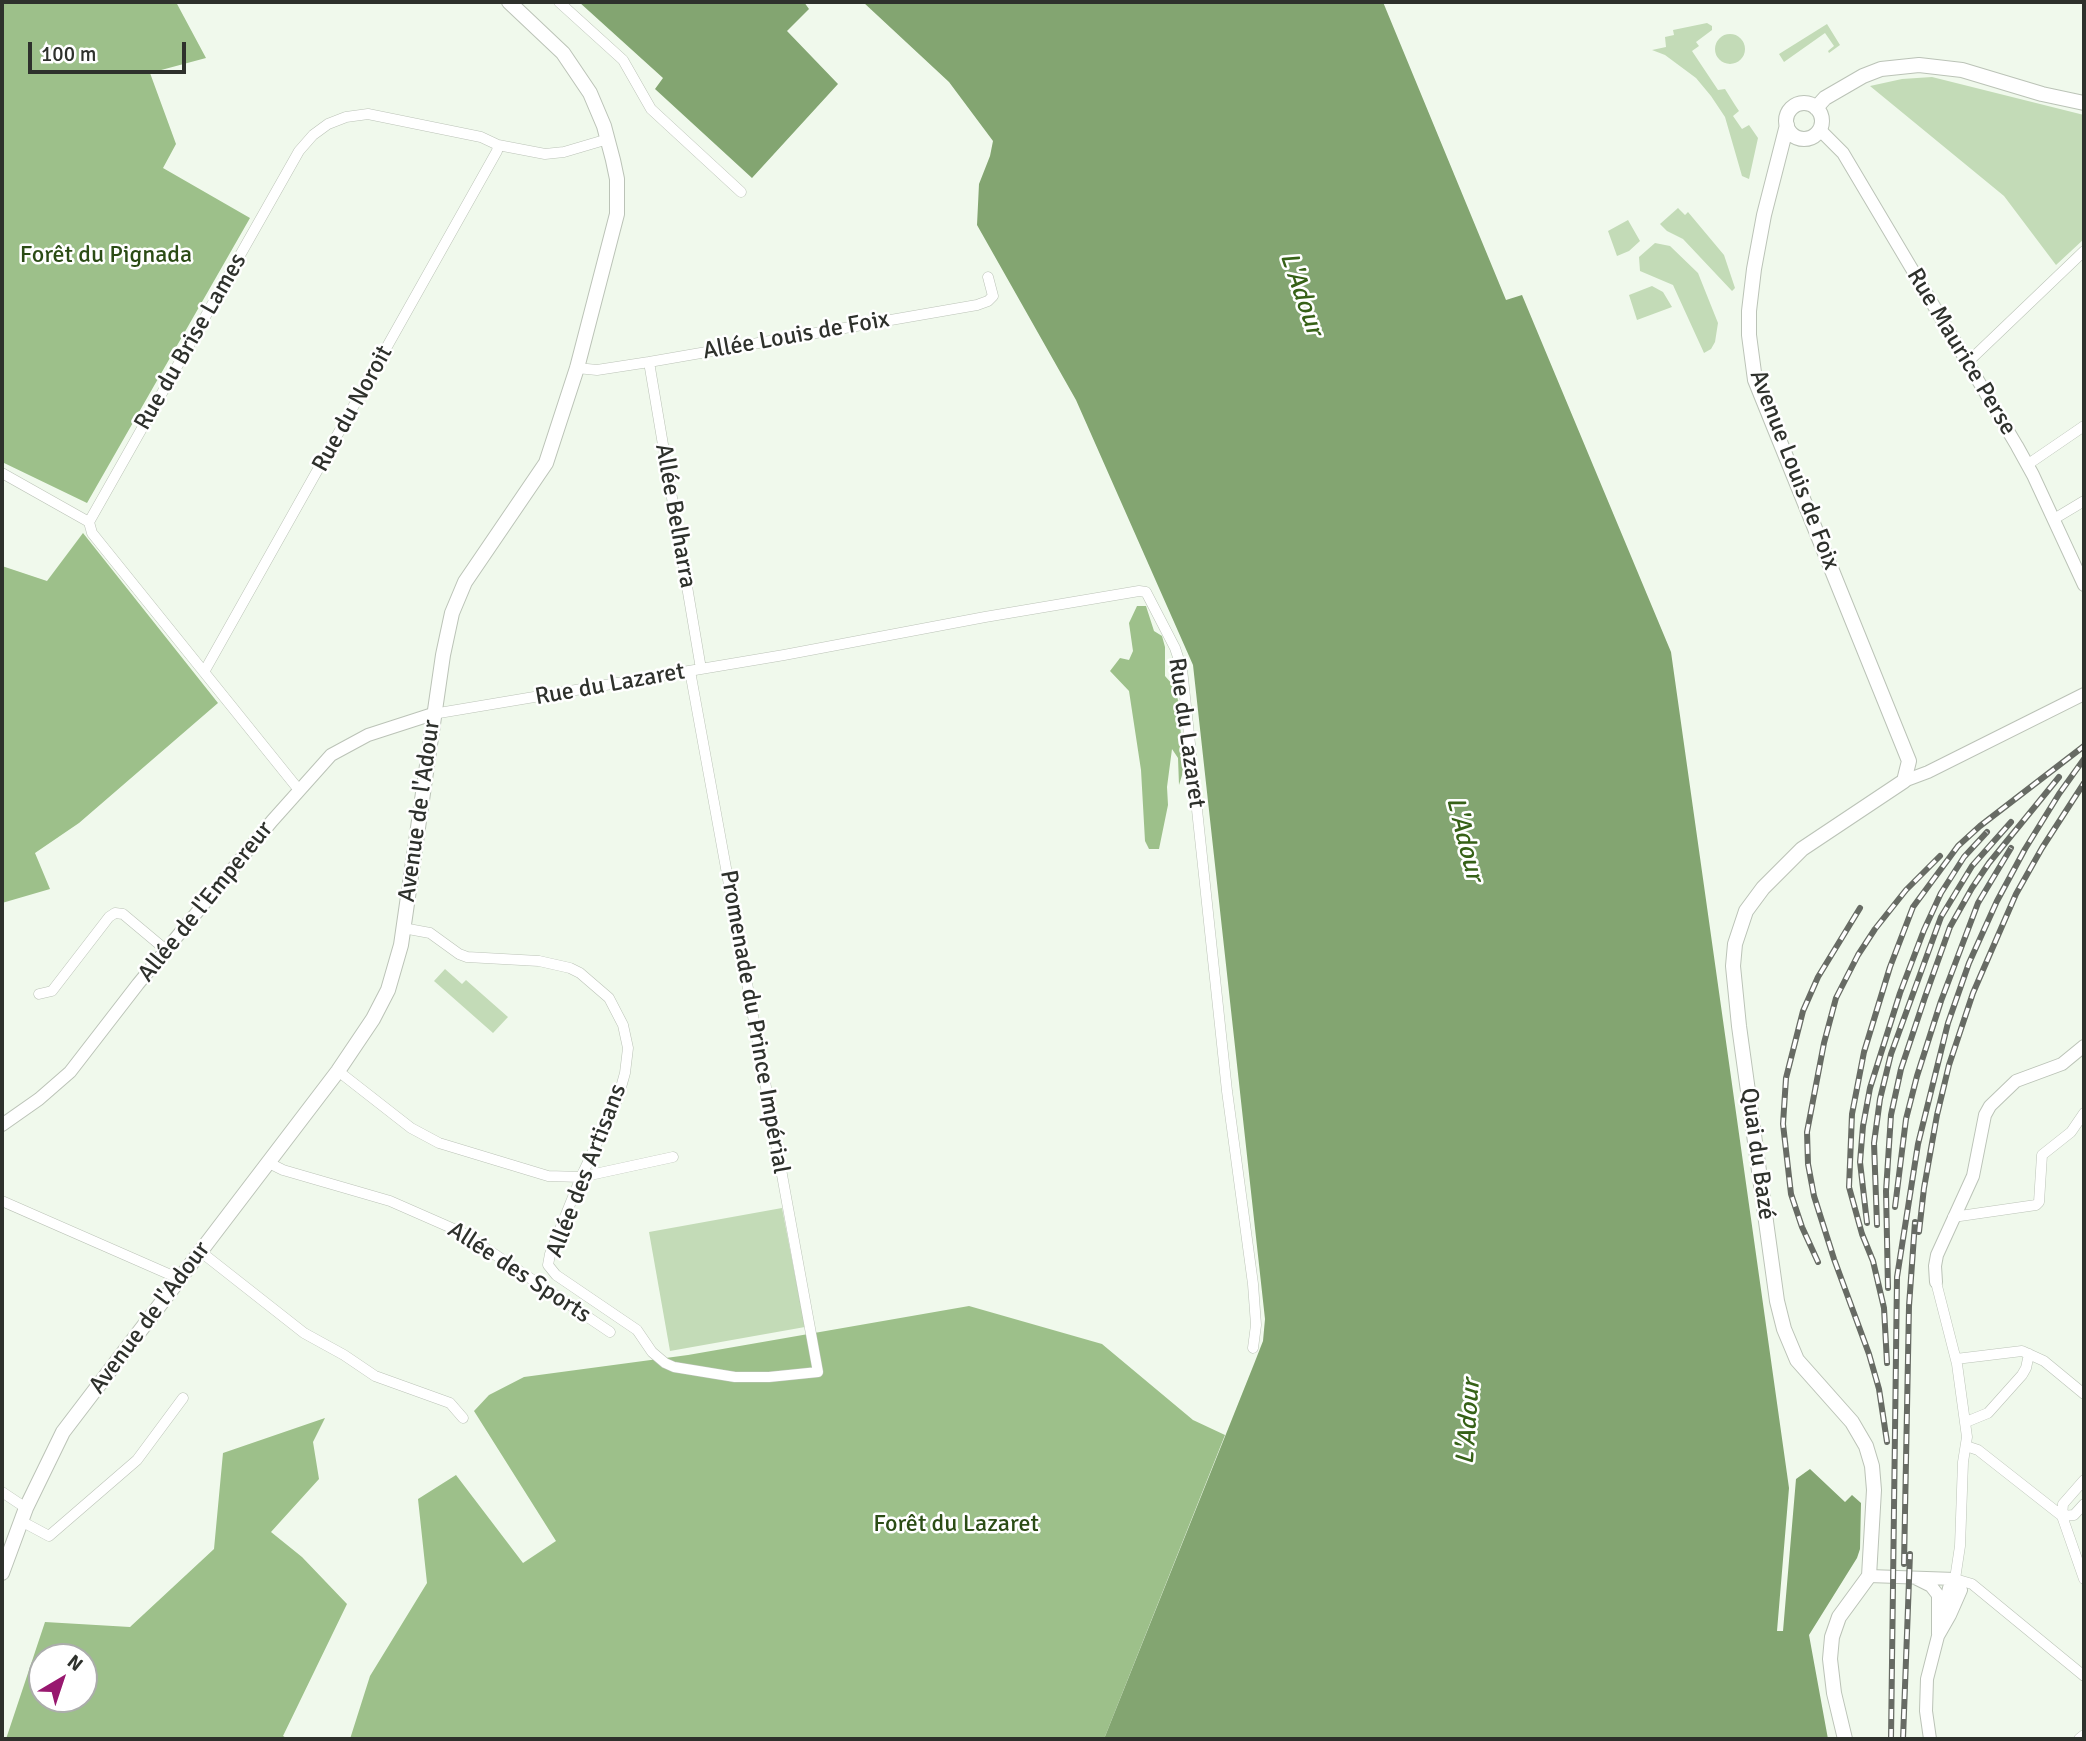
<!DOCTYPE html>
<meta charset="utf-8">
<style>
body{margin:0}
#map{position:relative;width:2086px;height:1741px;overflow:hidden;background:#f0f9ec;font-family:Signika,sans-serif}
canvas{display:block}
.frame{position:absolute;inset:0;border:4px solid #2e312c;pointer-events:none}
.north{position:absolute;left:28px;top:1643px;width:70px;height:70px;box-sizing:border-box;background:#fff;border:2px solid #abadab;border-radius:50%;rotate:39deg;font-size:19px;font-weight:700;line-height:28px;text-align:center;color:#2e312c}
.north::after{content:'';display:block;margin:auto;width:24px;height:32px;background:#98186f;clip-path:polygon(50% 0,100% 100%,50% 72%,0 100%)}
.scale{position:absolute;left:28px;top:42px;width:158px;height:32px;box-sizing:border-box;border:4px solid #2e312c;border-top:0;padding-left:9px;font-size:21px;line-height:24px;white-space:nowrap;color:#2e312c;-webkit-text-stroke:5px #fff;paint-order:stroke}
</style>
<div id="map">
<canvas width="2086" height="1741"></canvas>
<div class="frame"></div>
<div class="north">N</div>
<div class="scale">100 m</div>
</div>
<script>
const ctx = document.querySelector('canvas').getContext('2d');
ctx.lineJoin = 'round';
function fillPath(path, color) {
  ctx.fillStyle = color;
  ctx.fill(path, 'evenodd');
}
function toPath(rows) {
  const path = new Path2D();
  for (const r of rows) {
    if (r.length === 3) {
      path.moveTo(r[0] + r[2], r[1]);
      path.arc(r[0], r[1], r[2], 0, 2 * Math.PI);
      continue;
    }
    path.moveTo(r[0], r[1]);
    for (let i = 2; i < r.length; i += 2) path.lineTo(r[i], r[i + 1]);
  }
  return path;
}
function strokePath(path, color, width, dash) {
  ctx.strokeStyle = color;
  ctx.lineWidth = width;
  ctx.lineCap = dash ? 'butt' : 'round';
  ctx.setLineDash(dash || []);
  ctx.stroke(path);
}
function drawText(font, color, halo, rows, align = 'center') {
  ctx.font = font + ' Signika,sans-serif';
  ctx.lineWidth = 5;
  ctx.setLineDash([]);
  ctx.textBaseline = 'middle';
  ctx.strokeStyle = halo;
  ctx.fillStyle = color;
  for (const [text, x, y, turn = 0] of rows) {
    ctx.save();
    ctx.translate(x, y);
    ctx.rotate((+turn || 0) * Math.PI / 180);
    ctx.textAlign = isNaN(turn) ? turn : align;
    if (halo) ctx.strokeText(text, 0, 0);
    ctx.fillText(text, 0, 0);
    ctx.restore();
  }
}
fillPath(toPath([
 [1707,23,1712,26,1712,30,1696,42,1699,46,1692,51,1718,90,1725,89,1735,105,1739,111,1733,116,1742,129,1749,125,1758,138,1749,179,1742,176,1725,117,1711,96,1696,78,1665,55,1652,50,1666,47,1665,37,1674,35,1673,30],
 [1827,24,1840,45,1829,53,1828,51,1834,46,1825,33,1784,62,1779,54],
 [1730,49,15],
 [1932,77,2084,115,2084,239,2056,265,2004,196,1870,86,1902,79],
 [1678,208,1685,215,1688,212,1724,255,1735,288,1732,291,1683,239,1667,231,1660,224],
 [1628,220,1640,241,1629,251,1617,256,1608,231],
 [1655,243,1670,246,1698,273,1718,323,1715,342,1711,349,1704,353,1673,285,1640,271,1639,257],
 [1652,286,1663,292,1672,307,1637,320,1629,295],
 [445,969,462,984,466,980,508,1017,493,1033,434,981],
 [782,1208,805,1327,670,1351,649,1232]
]), '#c3dbb7');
fillPath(toPath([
 [2,2,176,2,206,58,150,73,176,144,163,168,250,218,87,503,2,462],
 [83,533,218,703,79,823,35,853,50,889,2,903,2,566,47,581],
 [1137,606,1146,606,1154,631,1162,636,1165,647,1165,676,1173,685,1179,703,1183,772,1179,785,1178,758,1172,749,1167,787,1168,805,1159,849,1149,849,1145,841,1141,770,1129,691,1110,671,1120,658,1129,660,1133,651,1129,623],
 [969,1306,1102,1344,1193,1420,1225,1435,1104,1739,350,1739,370,1676,427,1583,418,1499,456,1475,523,1563,556,1541,474,1411,489,1395,524,1377,688,1355],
 [325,1418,313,1442,319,1479,271,1532,302,1557,347,1604,283,1736,288,1739,6,1739,45,1622,130,1627,214,1549,223,1453],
 [84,1657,84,1699,42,1699,42,1657]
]), '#9dc08a');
fillPath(toPath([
 [579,2,804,2,809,9,787,31,838,84,752,178,655,89,663,78],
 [863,2,1383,2,1506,300,1522,295,1671,652,1789,1488,1777,1631,1783,1631,1796,1479,1810,1469,1845,1502,1852,1495,1861,1503,1860,1549,1857,1558,1809,1635,1828,1739,1104,1739,1254,1364,1263,1341,1265,1319,1193,665,1076,400,977,225,979,184,990,156,993,141,949,82]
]), '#83a571');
const minor = toPath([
 [559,2,623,60,651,109,741,192],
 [649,362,701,669],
 [1967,363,2084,251],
 [577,368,597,370,649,362,977,305,988,301,993,296,988,277],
 [2027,465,2084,426],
 [2,473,89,522],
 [2054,519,2084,501],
 [204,672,497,151,498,145],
 [433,714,784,655,985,617,1139,591,1146,592,1175,648,1182,669,1227,1091,1253,1284,1256,1325,1253,1348],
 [299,790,92,533,89,522,299,151,313,135,328,124,346,117,368,114,481,137,498,145,545,154,564,152,608,139],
 [403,928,430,933,459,954,467,957,539,961,570,968,580,973,609,998,623,1025,628,1048,625,1073,618,1098,581,1177,550,1254,548,1265,556,1275,637,1330,652,1352,665,1363,674,1367,735,1377,769,1377,818,1372,690,671],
 [39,994,52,991,109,917,115,913,123,914,166,950],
 [338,1071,411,1128,439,1143,548,1176,581,1177,673,1157],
 [269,1163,283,1170,390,1201,463,1233,610,1332],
 [2,1201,180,1279],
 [1953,1217,2036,1205,2039,1202,2042,1155,2071,1132,2084,1113],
 [201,1252,304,1333,344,1355,375,1376,450,1403,463,1418],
 [1936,1282,1957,1364,1967,1437,1963,1462,1960,1546,1955,1579,1972,1584,2084,1676],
 [1956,1359,2022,1351,2044,1361,2084,1394],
 [1966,1422,1988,1413,2022,1375,2026,1368,2029,1354],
 [1966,1446,1978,1450,2062,1516,2084,1579],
 [2084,1480,2063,1504,2062,1516,2074,1515,2084,1504],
 [2,1492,26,1508],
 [21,1521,49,1536,137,1460,183,1398],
 [2079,1739,2084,1735]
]);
const tertiary = toPath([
 [1820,130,1843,153,2017,446,2033,475,2084,585],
 [1904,781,1928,772,2084,694],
 [2,1125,39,1099,70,1072,138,984,272,821,331,755,368,735,433,714],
 [1936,1282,1935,1266,1937,1255,1973,1176,1985,1115,1990,1106,2016,1081,2062,1064,2084,1046],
 [1869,1576,1955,1579],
 [1917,1579,1931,1586,1938,1595,1938,1634],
 [1943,1615,1949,1588,1955,1579],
 [1930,1739,1926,1711,1927,1679,1938,1636,1950,1615,1961,1590,1955,1579]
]);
const secondary = toPath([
 [1804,121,18],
 [1816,108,1825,98,1863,76,1881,69,1919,65,1962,70,2042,94,2084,103],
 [1787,125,1764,215,1754,269,1749,311,1749,335,1755,380,1909,761,1904,781,1802,849,1763,888,1746,911,1735,944,1733,966,1739,1026,1777,1301,1784,1329,1797,1360,1852,1422,1866,1446,1872,1466,1874,1490,1869,1576,1839,1617,1832,1637,1830,1659,1834,1693,1845,1739],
 [2,1573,26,1508,63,1432,338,1071,373,1019,388,990,401,945,443,655,452,613,465,582,546,463,577,368,617,214,617,179,613,160,604,126,590,93,563,53,509,2]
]);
strokePath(minor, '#bbc3b7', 11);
strokePath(tertiary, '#bbc3b7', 14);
strokePath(secondary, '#bbc3b7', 16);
strokePath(minor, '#fff', 10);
strokePath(tertiary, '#fff', 12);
strokePath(secondary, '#fff', 14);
const rail = toPath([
 [1895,1207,1906,1119,1917,1076,1941,1001,1978,903,2011,848],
 [1867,1223,1860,1162,1863,1126,1870,1088,1900,993,1924,930,1941,893,1964,857,1987,832],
 [1877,1225,1874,1143,1880,1099,1891,1054,1941,917,1972,866,2011,822],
 [1919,1232,1924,1188,1937,1115,1949,1065,1973,993,2016,894,2042,848,2084,783],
 [1818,1262,1802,1227,1791,1194,1783,1124,1786,1078,1803,1011,1818,977,1860,908],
 [1888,1288,1886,1191,1891,1115,1901,1069,1925,997,1950,927,1972,888,1989,863,2059,777],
 [1887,1363,1884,1308,1873,1261,1862,1234,1849,1187,1852,1114,1864,1052,1890,967,1913,907,1958,846,1980,826,2084,746],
 [1887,1442,1879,1389,1869,1354,1834,1259,1814,1196,1808,1164,1807,1132,1824,1043,1836,998,1858,955,1875,929,1906,890,1940,856],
 [1904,1564,1909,1306,1915,1222],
 [1891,1739,1897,1277,1918,1144,1948,1023,1969,963,1997,901,2025,849,2059,794,2084,759],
 [1903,1739,1910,1554]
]);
strokePath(rail, '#676b64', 6);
strokePath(rail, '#fff', 3.5, [10]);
drawText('24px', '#2b4c15', '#fff', [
 ["Forêt du Pignada",106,256],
 ["Forêt du Lazaret",956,1525]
]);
drawText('24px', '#2e312c', '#fff', [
 ["Allée Louis de Foix",796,336,-10],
 ["Rue du Brise Lames",191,342,-60],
 ["Rue Maurice Perse",1961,352,59],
 ["Rue du Noroit",353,409,-61],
 ["Avenue Louis de Foix",1794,470,69],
 ["Allée Belharra",675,516,80],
 ["Rue du Lazaret",610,685,-10],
 ["Rue du Lazaret",1186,733,82],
 ["Avenue de l'Adour",420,811,-82],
 ["Allée de l'Empereur",206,902,-51],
 ["Promenade du Prince Impérial",754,1022,80],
 ["Quai du Bazé",1757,1154,82],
 ["Allée des Artisans",587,1171,-69],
 ["Allée des Sports",519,1273,33],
 ["Avenue de l'Adour",150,1318,-53]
]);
drawText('italic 26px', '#366117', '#fff', [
 ["L'Adour",1301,294,71],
 ["L'Adour",1464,839,76],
 ["L'Adour",1469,1422,-86]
]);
</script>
